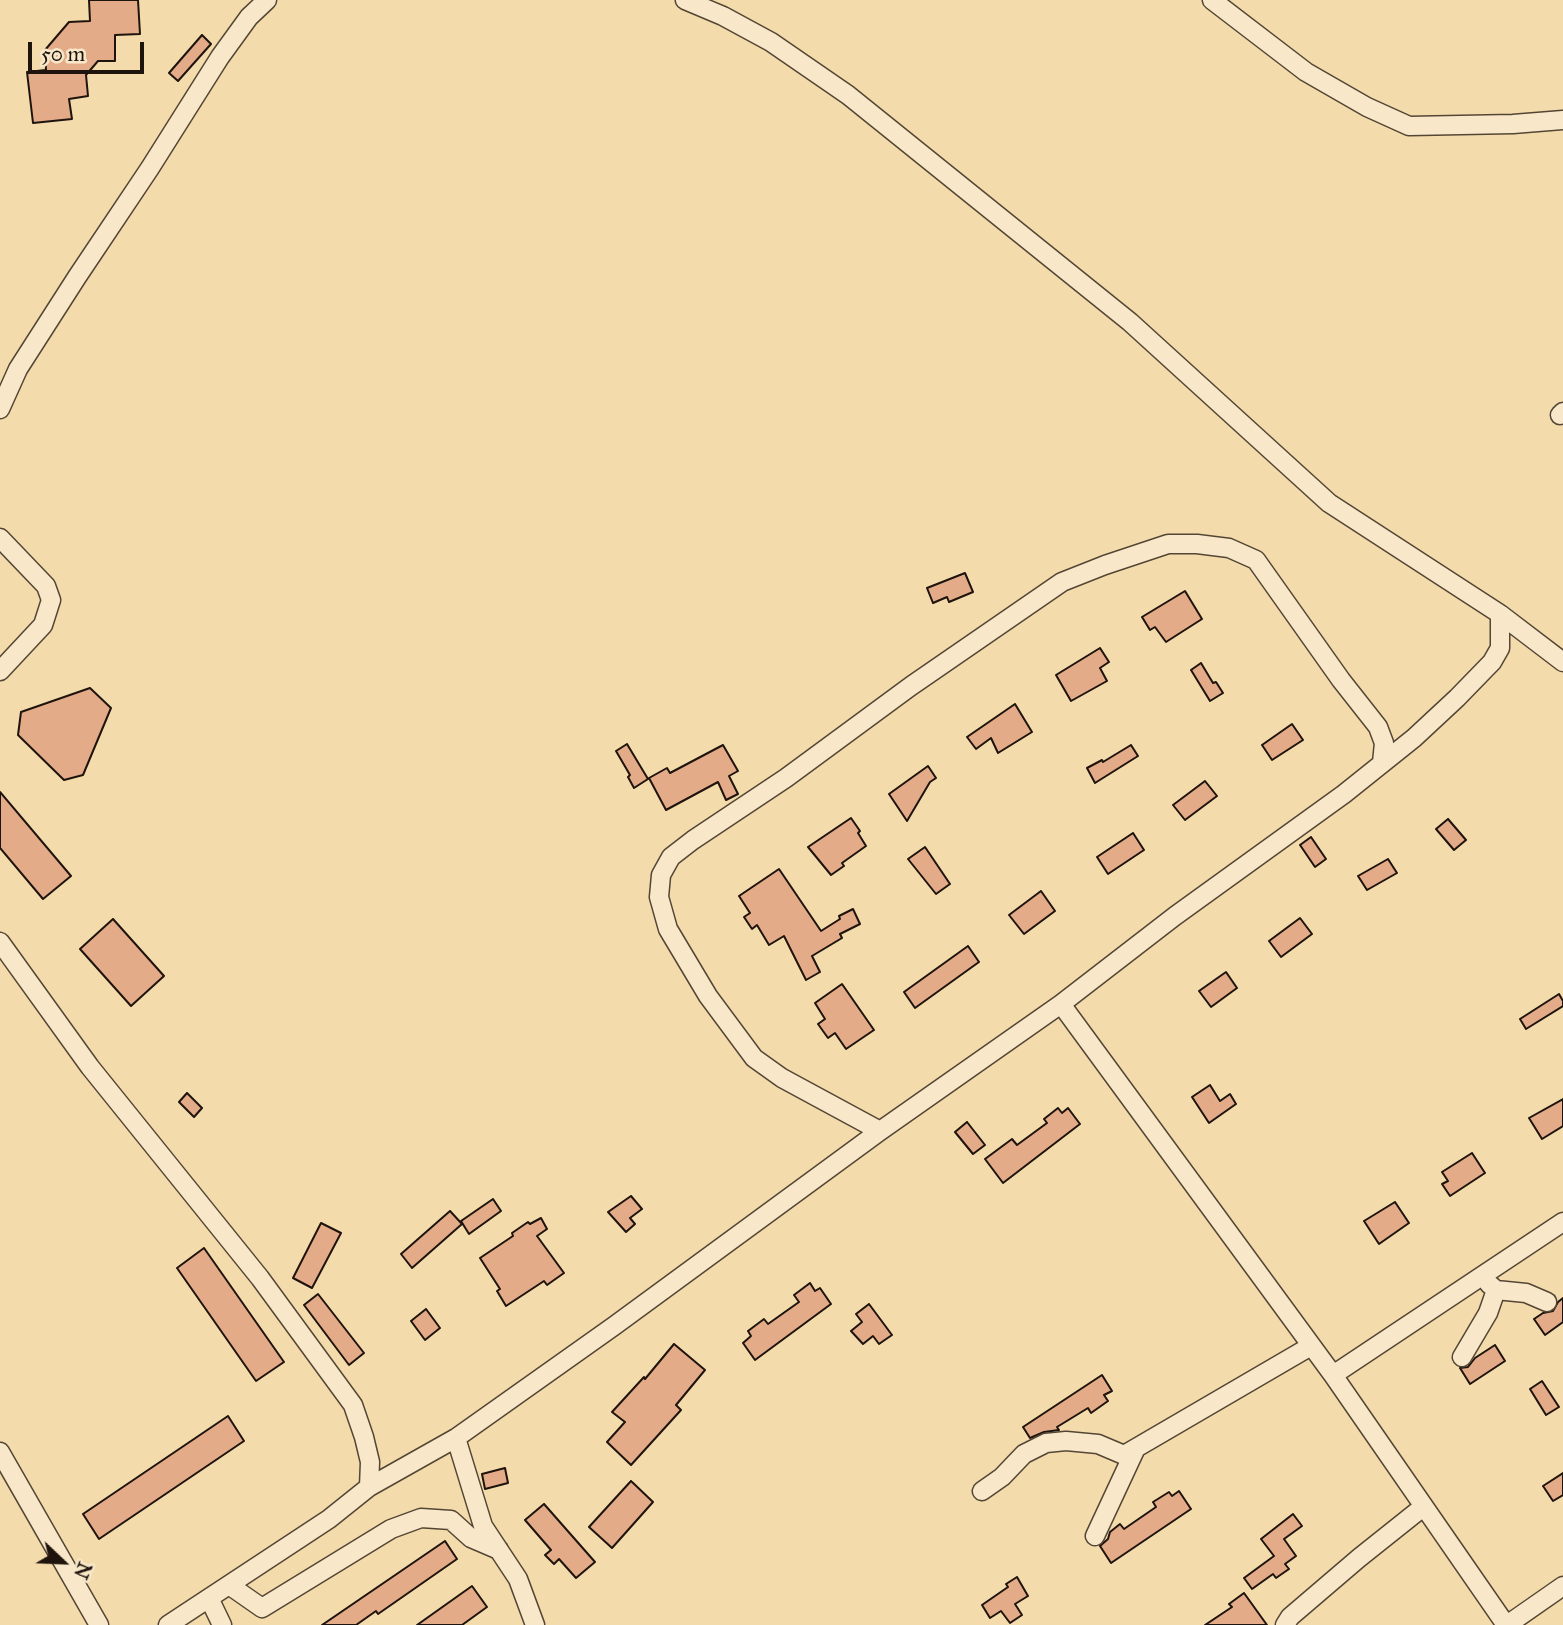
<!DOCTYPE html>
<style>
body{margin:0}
#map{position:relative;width:1563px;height:1625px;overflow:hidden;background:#f4dbac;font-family:"IM FELL Great Primer",serif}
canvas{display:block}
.north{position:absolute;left:28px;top:1527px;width:70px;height:70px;-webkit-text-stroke:5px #f8e8c9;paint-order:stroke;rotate:113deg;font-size:19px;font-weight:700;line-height:28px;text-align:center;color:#1e140d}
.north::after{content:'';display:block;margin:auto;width:24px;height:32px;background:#1e140d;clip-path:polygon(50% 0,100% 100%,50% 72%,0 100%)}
.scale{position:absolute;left:28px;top:42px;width:116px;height:32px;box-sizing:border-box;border:4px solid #1e140d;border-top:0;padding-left:9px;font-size:21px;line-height:24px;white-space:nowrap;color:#1e140d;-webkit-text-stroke:5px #f8e8c9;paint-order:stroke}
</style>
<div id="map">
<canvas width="1563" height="1625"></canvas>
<div class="north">N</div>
<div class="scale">50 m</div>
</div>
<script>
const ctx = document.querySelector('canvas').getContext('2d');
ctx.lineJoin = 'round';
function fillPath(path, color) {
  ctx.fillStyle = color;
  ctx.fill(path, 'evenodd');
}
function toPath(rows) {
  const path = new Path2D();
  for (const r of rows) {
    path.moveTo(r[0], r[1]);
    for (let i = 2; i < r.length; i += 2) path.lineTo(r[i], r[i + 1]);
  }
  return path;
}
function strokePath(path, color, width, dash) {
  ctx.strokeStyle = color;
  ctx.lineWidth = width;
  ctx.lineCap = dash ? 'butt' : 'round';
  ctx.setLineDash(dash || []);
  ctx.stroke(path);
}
const building = toPath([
 [89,0,138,0,140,34,115,35,115,61,98,61,86,75,88,96,69,99,72,119,33,123,27,72,46,70,45,50,69,22,90,21,89,0],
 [202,35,211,44,178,81,169,73,202,35],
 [965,573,973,592,949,602,947,597,933,603,927,588,965,573],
 [1185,591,1202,619,1166,642,1155,627,1150,630,1142,617,1185,591],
 [1100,648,1109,662,1100,668,1107,681,1071,701,1056,675,1100,648],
 [1201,663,1213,683,1216,682,1223,693,1210,701,1191,670,1201,663],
 [90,688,111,708,83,775,64,780,18,735,21,712,90,688],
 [1015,704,1032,732,998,753,991,738,976,749,967,737,1015,704],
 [1292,724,1303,740,1272,760,1262,745,1292,724],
 [627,744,648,779,634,788,628,777,630,775,616,751,627,744],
 [723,745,738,771,729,776,738,794,726,800,718,782,666,810,649,778,667,768,670,773,723,745],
 [1131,745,1138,756,1095,783,1087,768,1102,760,1103,762,1131,745],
 [928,766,936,778,930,782,907,821,889,794,928,766],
 [1205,781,1217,796,1185,820,1173,805,1205,781],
 [0,792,71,876,43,899,0,848,0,792],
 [851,818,860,831,858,833,866,846,842,863,844,866,831,875,808,847,851,818],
 [1448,819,1466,840,1454,850,1436,829,1448,819],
 [1133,833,1144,850,1108,874,1097,857,1133,833],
 [1311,837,1326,859,1315,867,1300,845,1311,837],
 [925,847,950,884,936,894,908,859,925,847],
 [1388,859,1397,873,1367,890,1358,876,1388,859],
 [779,869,821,931,840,919,839,916,853,909,860,924,840,934,842,938,812,956,820,972,806,980,784,936,769,945,757,925,752,929,744,917,750,913,739,896,779,869],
 [1041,891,1055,911,1024,934,1009,915,1041,891],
 [1300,918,1312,934,1281,957,1269,941,1300,918],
 [113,919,164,976,131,1006,80,949,113,919],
 [968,946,979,962,915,1008,904,992,968,946],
 [1226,972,1237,988,1211,1007,1199,991,1226,972],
 [842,984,874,1030,846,1049,835,1033,828,1038,818,1024,825,1019,815,1003,842,984],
 [1559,994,1563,1001,1563,1006,1526,1029,1520,1019,1559,994],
 [1210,1085,1220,1101,1230,1094,1236,1104,1209,1123,1192,1097,1210,1085],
 [187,1093,202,1108,194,1117,179,1102,187,1093],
 [1563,1099,1563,1126,1542,1139,1529,1118,1563,1099],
 [1058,1108,1062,1113,1068,1108,1080,1124,1003,1183,985,1159,1012,1139,1017,1145,1047,1123,1044,1119,1058,1108],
 [967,1122,985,1145,973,1154,955,1132,967,1122],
 [1472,1153,1485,1173,1450,1196,1442,1184,1448,1181,1442,1172,1472,1153],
 [631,1196,642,1209,630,1218,635,1224,626,1232,608,1212,631,1196],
 [493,1199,501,1211,469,1234,461,1221,493,1199],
 [1395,1202,1409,1223,1379,1244,1364,1221,1395,1202],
 [450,1211,462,1224,412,1268,401,1254,450,1211],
 [541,1218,547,1229,537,1236,564,1273,547,1285,544,1281,506,1306,497,1291,500,1289,480,1258,513,1236,512,1233,528,1222,530,1224,541,1218],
 [321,1223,341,1233,312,1288,293,1278,321,1223],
 [204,1248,284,1362,256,1381,177,1268,204,1248],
 [810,1283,815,1291,820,1288,831,1304,755,1360,743,1343,751,1336,748,1331,764,1319,768,1324,799,1302,794,1295,810,1283],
 [318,1294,364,1353,349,1365,304,1305,318,1294],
 [1563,1298,1563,1322,1545,1335,1534,1319,1543,1313,1553,1311,1558,1302,1563,1298],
 [869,1304,892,1335,879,1344,873,1336,863,1344,851,1331,862,1322,856,1314,869,1304],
 [426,1309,440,1328,425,1340,411,1321,426,1309],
 [674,1344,705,1370,676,1405,681,1410,631,1465,607,1442,625,1422,612,1412,644,1377,645,1379,674,1344],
 [1495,1345,1505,1361,1470,1384,1460,1368,1468,1367,1475,1358,1495,1345],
 [1102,1375,1112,1391,1104,1395,1108,1401,1091,1413,1088,1408,1057,1427,1059,1430,1044,1432,1030,1438,1023,1427,1102,1375],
 [1542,1381,1559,1407,1546,1415,1530,1389,1542,1381],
 [228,1416,244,1441,99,1539,83,1514,228,1416],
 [505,1468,508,1483,485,1489,482,1474,505,1468],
 [1563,1473,1563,1495,1553,1501,1543,1486,1563,1473],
 [631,1481,653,1502,612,1548,589,1527,631,1481],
 [1179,1491,1191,1509,1111,1563,1100,1546,1108,1539,1110,1532,1120,1524,1124,1529,1156,1507,1153,1502,1169,1492,1172,1496,1179,1491],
 [544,1504,595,1562,576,1578,559,1559,554,1564,545,1555,551,1550,525,1520,544,1504],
 [1293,1514,1302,1526,1284,1539,1296,1556,1285,1564,1289,1569,1276,1578,1273,1574,1252,1589,1244,1578,1274,1556,1261,1539,1293,1514],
 [445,1541,457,1559,378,1614,376,1611,356,1625,322,1625,445,1541],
 [1017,1577,1028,1596,1015,1604,1022,1615,1010,1623,1001,1611,990,1618,982,1605,1008,1587,1006,1584,1017,1577],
 [472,1586,487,1607,462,1625,417,1625,472,1586],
 [1244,1593,1267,1625,1205,1625,1232,1607,1229,1604,1244,1593]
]);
fillPath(building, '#e4ab88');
strokePath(building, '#1e140d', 2);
const minor = toPath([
 [685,0,723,16,771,42,848,95,1130,322,1329,503,1500,614,1563,662],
 [1212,0,1306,72,1367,107,1409,126,1513,124,1563,120],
 [0,409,18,369,77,277,150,168,220,57,249,17,267,0],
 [1560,415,1563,412],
 [0,538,46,586,51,600,43,625,0,671],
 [0,942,90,1067,260,1278,353,1405,364,1437,370,1462,369,1487],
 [1061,1004,1333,1375,1506,1625],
 [880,1131,782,1078,754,1058,708,996,668,929,659,897,661,875,671,857,693,840,786,778,911,686,1062,582,1105,565,1168,544,1197,544,1229,548,1256,560,1341,680,1378,727,1384,743,1382,763],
 [1489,1284,1496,1290,1526,1293,1547,1302],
 [1462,1357,1488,1313,1496,1290],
 [1333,1375,1563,1222],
 [456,1438,483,1526,518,1579,535,1625],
 [0,1452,99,1625],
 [982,1491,1002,1477,1024,1454,1046,1443,1066,1441,1098,1444,1124,1455,1311,1346],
 [1095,1536,1136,1448],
 [229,1585,262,1608,391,1529,421,1518,451,1520,471,1538,499,1550],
 [209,1598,222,1625],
 [168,1625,329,1519,369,1487,456,1438,614,1326,880,1131,1061,1004,1175,916,1344,794,1414,738,1457,698,1492,662,1500,648,1500,614],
 [1285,1625,1290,1617,1359,1558,1423,1507],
 [1507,1625,1563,1586]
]);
strokePath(minor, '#544635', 21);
strokePath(minor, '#f8e8c9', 18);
</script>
